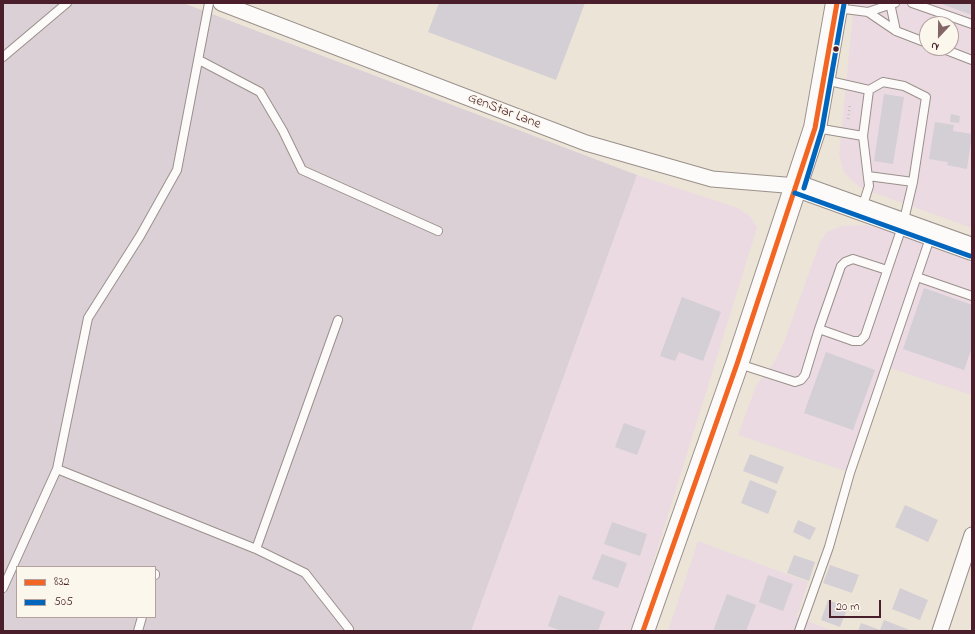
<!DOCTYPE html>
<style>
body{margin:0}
#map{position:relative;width:975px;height:634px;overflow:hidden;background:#ece5d7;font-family:"Indie Flower",sans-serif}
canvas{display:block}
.frame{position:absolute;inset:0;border:4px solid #4a1f2b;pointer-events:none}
.legend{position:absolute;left:16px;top:566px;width:140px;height:52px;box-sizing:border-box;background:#fbf7ec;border:1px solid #b4a19f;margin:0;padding:5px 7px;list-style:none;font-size:12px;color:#4a1f2b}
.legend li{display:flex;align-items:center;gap:8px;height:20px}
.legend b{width:20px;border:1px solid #b4a19f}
.north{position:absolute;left:919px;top:16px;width:40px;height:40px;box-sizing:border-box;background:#fbf7ec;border:1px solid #b4a19f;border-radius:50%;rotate:202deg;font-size:11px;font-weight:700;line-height:16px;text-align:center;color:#4a1f2b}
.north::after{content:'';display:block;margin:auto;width:14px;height:18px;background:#836467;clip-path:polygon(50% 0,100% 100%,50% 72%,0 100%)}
.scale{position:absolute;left:829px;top:600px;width:52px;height:18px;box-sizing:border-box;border:2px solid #4a1f2b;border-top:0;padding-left:5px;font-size:12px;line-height:14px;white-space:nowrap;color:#4a1f2b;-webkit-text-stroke:3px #fbf7ec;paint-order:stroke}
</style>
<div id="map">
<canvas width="975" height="634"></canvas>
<div class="frame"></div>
<ul class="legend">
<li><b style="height:5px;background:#f26522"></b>832</li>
<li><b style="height:5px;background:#0065bd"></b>505</li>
</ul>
<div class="north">N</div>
<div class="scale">20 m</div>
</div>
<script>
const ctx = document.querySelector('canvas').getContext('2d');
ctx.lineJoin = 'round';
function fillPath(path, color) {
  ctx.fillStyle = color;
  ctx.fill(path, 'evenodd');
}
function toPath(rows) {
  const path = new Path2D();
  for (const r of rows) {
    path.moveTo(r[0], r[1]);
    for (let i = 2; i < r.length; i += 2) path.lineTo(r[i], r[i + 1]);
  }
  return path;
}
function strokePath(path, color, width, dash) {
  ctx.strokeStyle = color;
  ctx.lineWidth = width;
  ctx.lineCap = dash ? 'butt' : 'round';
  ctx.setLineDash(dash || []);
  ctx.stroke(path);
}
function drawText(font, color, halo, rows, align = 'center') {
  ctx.font = font + ' "Indie Flower",sans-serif';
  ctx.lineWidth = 3;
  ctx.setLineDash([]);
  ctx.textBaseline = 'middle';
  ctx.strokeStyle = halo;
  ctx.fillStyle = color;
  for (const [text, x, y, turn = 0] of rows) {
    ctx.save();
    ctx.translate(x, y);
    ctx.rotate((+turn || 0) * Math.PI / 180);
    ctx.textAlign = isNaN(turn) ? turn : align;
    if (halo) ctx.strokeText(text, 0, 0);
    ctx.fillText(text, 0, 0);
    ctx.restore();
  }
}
fillPath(toPath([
 [854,3,972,3,972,228,861,188,850,179,843,170,839,155],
 [927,24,951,24,951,48,927,48],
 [637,175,738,208,751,217,757,228,632,631,471,631],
 [864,225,883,229,972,262,972,395,890,368,854,474,738,435,756,386,775,361,784,342,820,242,827,232,842,226],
 [698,541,808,582,797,617,833,631,668,631]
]), '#ebdae2');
fillPath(toPath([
 [3,3,183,3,637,175,471,631,3,631],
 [17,567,155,567,155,617,17,617]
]), '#dad0d6');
fillPath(toPath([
 [439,3,585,3,556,80,428,32],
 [939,3,972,3,972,15],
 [884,94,904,97,893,164,874,161],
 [951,114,960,116,959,123,950,122],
 [935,122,954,125,953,131,972,134,967,169,947,165,948,162,929,159],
 [924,288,972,305,972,347,964,370,903,349],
 [682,297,721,312,703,361,679,352,675,361,660,356],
 [826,352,875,370,853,430,804,413],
 [624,423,646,431,637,455,615,447],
 [750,454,784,467,777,484,743,471],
 [750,480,777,491,768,514,741,503],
 [905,505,938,520,928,542,895,527],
 [798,520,816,528,810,540,793,532],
 [612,522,647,534,640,556,604,544],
 [602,554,627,563,618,588,592,579],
 [794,555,815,562,809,581,787,573],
 [830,565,859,575,852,593,823,583],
 [768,575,793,584,783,611,759,602],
 [900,588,928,600,920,620,892,609],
 [727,594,756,605,746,631,713,631],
 [559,595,605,612,598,631,562,631,548,626],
 [828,600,848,607,840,627,821,620],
 [884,620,912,631,858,631,861,623,880,630]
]), '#d4ced5');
const service = toPath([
 [209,3,177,170,140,236,88,318,57,469,256,549,305,573,349,629,349,631],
 [890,3,896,31],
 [912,3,972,24],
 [837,8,868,12,896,31,927,43],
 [868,12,895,3],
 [941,48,972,60],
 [3,57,67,3],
 [199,60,260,92,283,131,302,170,438,231],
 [816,128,863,136,869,186,862,208],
 [863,136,869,90],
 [868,176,913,182],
 [917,277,972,296],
 [819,329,841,266,845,262,853,259,887,270],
 [739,364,795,382,801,380,805,375,819,329,853,341,860,341,865,336,903,224,913,182,926,97,904,86,883,82,869,90,825,80],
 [256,549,338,320],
 [155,575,155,574],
 [3,588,57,469],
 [138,631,142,617],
 [799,631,829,547,850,473,931,235]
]);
const minor = toPath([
 [221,3,586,143,712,179,797,186],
 [940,631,972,535]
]);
const secondary = toPath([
 [797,186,972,249]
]);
const primary = toPath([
 [643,631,737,364,815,128,837,3]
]);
strokePath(service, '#9a908b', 10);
strokePath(minor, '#9a908b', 17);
strokePath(secondary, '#9a908b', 24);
strokePath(primary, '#9a908b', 24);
strokePath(toPath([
 [848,119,850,104]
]), '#c3bdbc', 2.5, [1, 3]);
strokePath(service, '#fcfbf9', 8);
strokePath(minor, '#fcfbf9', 15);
strokePath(secondary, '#fcfbf9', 22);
strokePath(primary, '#fcfbf9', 22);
strokePath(toPath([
 [643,631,737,364,815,128,837,3]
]), '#f26522', 5);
strokePath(toPath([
 [804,188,822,129,844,4],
 [795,193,970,256]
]), '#0065bd', 5);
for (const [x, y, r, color] of [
 [836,49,3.5,"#4a1f2b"]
]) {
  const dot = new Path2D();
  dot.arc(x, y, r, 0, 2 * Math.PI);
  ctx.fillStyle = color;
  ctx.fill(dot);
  strokePath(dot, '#fbf7ec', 1.5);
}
drawText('14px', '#4a1f2b', '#fbf7ec', [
 ["GenStar Lane",504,112,21]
]);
</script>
